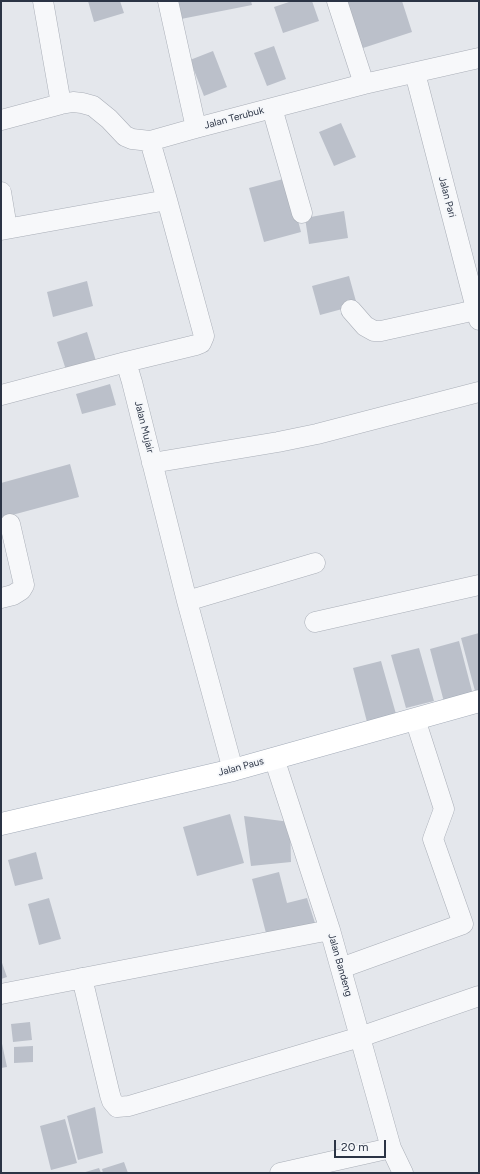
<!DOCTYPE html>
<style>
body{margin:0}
#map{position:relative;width:480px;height:1174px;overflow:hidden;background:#e4e7ec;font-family:Figtree,sans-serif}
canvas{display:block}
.frame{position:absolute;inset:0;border:2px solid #2b3445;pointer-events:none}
.scale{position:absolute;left:334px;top:1140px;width:52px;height:18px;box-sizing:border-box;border:2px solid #2b3445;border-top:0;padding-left:5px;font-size:12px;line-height:14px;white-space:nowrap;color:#2b3445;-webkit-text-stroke:3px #f4f6f9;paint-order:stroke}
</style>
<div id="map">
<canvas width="480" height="1174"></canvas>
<div class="frame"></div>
<div class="scale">20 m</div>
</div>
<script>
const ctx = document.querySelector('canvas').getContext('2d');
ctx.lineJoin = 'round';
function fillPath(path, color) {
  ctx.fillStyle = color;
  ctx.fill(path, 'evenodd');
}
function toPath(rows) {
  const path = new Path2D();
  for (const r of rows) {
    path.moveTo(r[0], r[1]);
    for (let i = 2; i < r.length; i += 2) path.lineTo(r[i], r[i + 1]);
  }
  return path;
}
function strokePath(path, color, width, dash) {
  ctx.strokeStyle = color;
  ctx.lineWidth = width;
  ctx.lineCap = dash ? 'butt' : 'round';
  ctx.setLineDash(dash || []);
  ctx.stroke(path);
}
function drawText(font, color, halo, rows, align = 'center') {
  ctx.font = font + ' Figtree,sans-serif';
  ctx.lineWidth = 3.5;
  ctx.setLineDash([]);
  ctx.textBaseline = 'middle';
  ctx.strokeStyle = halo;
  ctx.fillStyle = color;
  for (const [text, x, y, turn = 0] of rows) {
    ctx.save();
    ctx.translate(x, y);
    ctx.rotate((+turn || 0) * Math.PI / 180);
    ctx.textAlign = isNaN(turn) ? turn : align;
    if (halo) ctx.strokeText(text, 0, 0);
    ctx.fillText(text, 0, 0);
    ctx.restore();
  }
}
fillPath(toPath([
 [88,1,120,1,124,13,94,22],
 [177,1,251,1,252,5,181,19],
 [292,1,312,1,319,21,283,33,274,7],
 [345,1,402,1,412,32,360,49],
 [274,46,286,79,267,86,254,53],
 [213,51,227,87,204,96,190,60],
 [341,123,356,157,334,166,319,132],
 [287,178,301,232,264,242,249,188],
 [344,211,348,238,309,244,305,218],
 [349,276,357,305,320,315,312,286],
 [87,281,93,306,53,317,47,292],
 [87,332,96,361,66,370,57,342],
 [110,384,116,405,82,414,76,394],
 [70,464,79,497,1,518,1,483],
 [479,633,479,690,475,691,461,638],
 [459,641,473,695,444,702,430,649],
 [419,648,434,701,406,708,391,655],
 [381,661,396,714,367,722,353,668],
 [230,814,244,863,197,876,183,827],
 [244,816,290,822,291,862,251,866],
 [36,852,43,879,15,886,8,860],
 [279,872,287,903,307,898,315,923,267,937,252,879],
 [49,898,61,939,39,945,28,904],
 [1,960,7,977,1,979],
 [30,1022,32,1040,13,1042,11,1024],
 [1,1039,7,1067,1,1068],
 [33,1046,33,1062,14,1063,14,1047],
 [95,1107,103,1153,78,1160,67,1116],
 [65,1119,77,1163,51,1170,40,1126],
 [124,1162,128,1173,103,1173,102,1169],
 [99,1168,101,1173,82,1173]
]), '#bbc0ca');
const minor = toPath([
 [43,1,61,104],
 [168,1,196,128],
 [337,1,364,84],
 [415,73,479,320],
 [272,108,302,213],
 [1,120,61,104,73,102,82,103,93,106,109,119,125,136,132,139,150,141,196,128,364,84,479,58],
 [150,141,167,200,204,336,201,343,196,345,126,362,132,382,187,601,233,770],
 [1,192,7,228],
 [1,230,167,200],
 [351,310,365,326,374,331,381,331,476,310],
 [1,395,126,362],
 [152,463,278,442,317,434,479,392],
 [1,598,13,595,21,590,24,585,10,524],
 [187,601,315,563],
 [315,622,479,585],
 [274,758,330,930,391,1148,403,1173],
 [341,968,463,924,433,839,444,809,415,719],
 [82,978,110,1095,112,1101,117,1107,129,1106,360,1037,479,996],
 [1,994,330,930],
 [280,1173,391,1148]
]);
const major = toPath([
 [1,824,233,770,479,701]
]);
strokePath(minor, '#a9aeb7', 21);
strokePath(major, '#a3abb8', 23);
strokePath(minor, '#f7f8fa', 20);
strokePath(major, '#fff', 22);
drawText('10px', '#2b3445', '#f4f6f9', [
 ["Jalan Terubuk",234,118,-15],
 ["Jalan Pari",447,197,75],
 ["Jalan Mujair",144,427,76],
 ["Jalan Paus",241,767,-15],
 ["Jalan Bandeng",340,965,74]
]);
</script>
